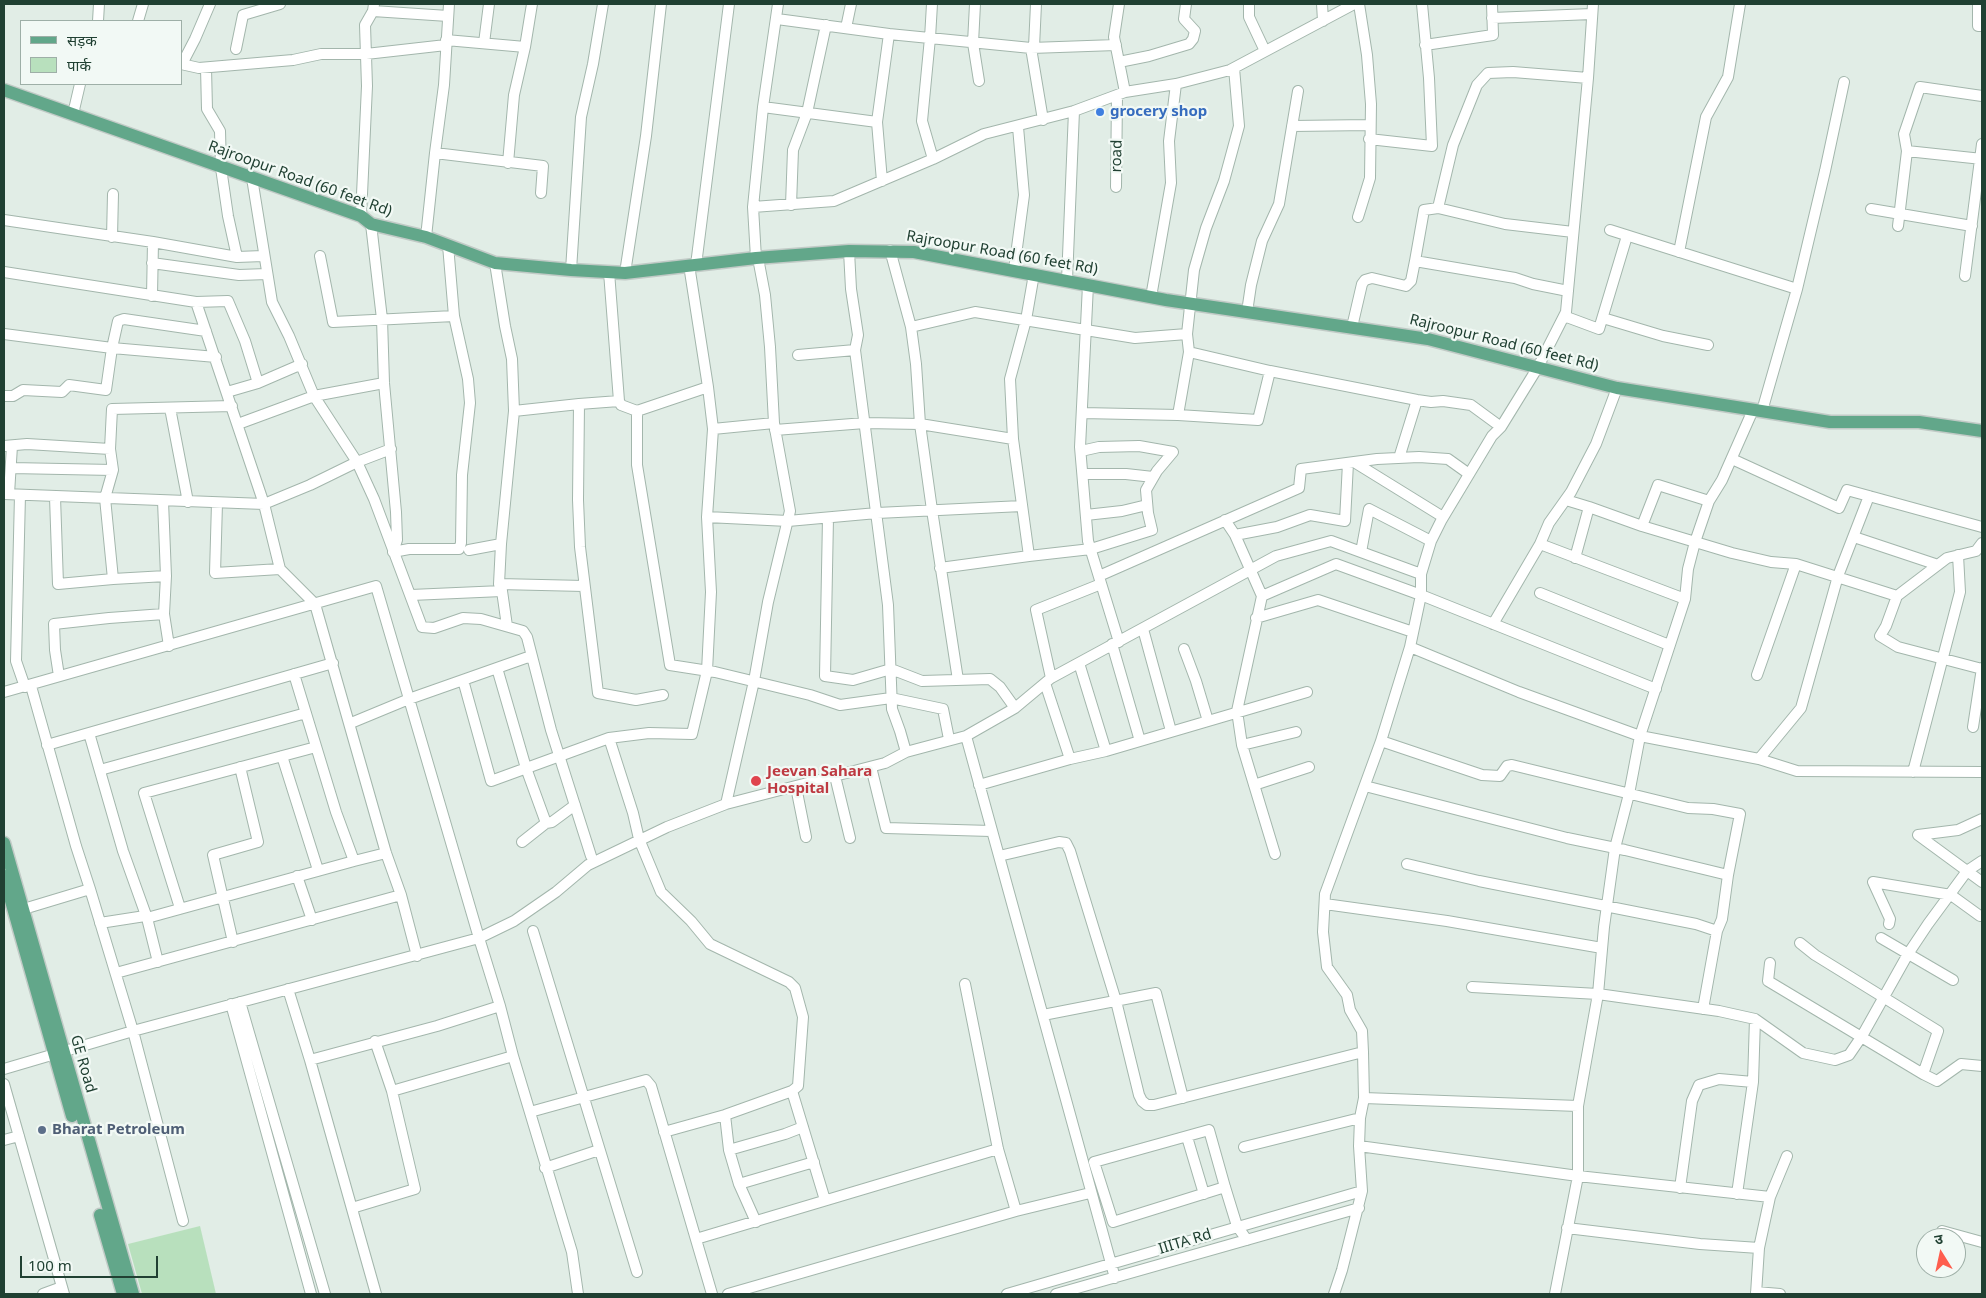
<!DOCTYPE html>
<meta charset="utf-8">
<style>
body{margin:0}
#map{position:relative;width:1986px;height:1298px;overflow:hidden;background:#e1ede6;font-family:"Noto Sans","Noto Sans Devanagari",sans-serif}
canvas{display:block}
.frame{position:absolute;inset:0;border:5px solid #204032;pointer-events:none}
.legend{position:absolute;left:20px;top:20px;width:162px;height:65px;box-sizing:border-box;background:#f2f9f5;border:1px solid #9eafa7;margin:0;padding:6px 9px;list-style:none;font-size:15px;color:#204032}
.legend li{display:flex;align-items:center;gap:10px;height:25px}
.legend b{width:25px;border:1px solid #9eafa7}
.north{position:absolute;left:1916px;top:1228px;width:50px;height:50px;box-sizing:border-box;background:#f2f9f5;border:1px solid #9eafa7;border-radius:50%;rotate:350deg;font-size:14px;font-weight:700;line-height:20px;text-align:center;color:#204032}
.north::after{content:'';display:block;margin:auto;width:18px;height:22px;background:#fe5e4e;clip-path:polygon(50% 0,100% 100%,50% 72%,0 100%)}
.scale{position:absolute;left:20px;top:1256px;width:138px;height:22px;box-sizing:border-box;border:2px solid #204032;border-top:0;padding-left:6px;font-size:15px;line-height:18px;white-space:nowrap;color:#204032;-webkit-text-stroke:4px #f2f9f5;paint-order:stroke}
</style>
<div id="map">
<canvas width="1986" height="1298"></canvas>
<div class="frame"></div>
<ul class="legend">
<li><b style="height:6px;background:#62a78a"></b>सड़क</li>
<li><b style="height:14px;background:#b8e0bd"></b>पार्क</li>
</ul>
<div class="north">उ</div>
<div class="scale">100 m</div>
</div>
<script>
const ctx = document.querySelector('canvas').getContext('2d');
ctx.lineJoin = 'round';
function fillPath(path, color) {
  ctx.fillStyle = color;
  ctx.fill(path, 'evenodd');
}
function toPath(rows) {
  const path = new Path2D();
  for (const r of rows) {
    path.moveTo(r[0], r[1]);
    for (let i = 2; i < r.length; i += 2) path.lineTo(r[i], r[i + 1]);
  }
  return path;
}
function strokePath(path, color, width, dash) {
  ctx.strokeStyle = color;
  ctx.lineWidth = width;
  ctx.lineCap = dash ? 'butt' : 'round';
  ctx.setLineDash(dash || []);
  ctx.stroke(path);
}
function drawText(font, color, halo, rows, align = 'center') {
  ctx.font = font + ' "Noto Sans",sans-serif';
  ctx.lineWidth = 4.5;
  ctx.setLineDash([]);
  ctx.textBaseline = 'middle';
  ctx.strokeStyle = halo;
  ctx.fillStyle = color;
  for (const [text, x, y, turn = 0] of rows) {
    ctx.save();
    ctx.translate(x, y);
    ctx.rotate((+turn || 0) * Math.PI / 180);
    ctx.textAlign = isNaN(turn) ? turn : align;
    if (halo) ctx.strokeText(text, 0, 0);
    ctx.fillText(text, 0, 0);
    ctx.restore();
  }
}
fillPath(toPath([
 [200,1226,216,1294,142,1294,128,1244]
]), '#b8e0bd');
const minor = toPath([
 [932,4,930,38,922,121,933,159],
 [975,4,973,43,979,81],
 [1119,4,1114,37,1125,92],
 [1249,4,1249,17,1265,51],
 [1322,4,1323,21],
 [1978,4,1978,26,1982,26],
 [373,11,448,16],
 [1492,18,1592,14],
 [777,19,889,34,1031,48,1116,45],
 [98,21,99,4],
 [138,21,143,4],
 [846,28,851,4],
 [446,40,525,47,532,4],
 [484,43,489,4],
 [1425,45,1493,35,1492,4],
 [1034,47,1036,4],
 [1031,48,1043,120],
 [236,49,243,15,280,4],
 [1119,62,1149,56,1189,44,1193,39,1195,31,1184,19,1186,4],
 [181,64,199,68,293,60,321,54,366,54,446,45],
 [182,64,195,39,210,4],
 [206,68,207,109,220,131,221,168,228,216,237,257],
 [763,107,877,122],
 [73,114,80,84],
 [1292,126,1370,125],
 [1369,139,1432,146,1429,78,1422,4],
 [1907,151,1982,159],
 [435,153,543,166,541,193],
 [508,163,514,95,525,47],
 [252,178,272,302,289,336,314,396,357,462,374,499,422,627,434,628,463,618,481,619,523,631,527,637,551,730,591,856],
 [882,181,877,122,889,34],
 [1116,187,1117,95],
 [791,205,793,150,807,113,826,25],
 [753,207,834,201,933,159,984,134,1074,111,1125,92,1176,84,1230,70,1354,4],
 [1438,208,1424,210,1415,261,1515,278,1533,284,1568,291],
 [1871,209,1972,226],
 [361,216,367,86,365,25,373,11,374,4],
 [1358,217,1370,178,1371,104,1367,55,1359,4],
 [4,220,153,242,237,257,263,256],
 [371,224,382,319,384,383,396,512,397,540,393,552],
 [1898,226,1907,151,1904,134,1920,87,1982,96],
 [1610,230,1797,289],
 [1573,232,1505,224,1438,208,1453,145,1477,85,1488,73,1513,72,1588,78],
 [112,237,113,194],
 [426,237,435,153,444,85,449,4],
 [890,250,911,327,916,364,920,424,932,510,958,680],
 [849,251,851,289,858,335,855,350,888,605,892,709,900,731,906,752],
 [1679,252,1706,117,1728,77,1740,4],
 [320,256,333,322,454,316],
 [756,258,753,207,763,107,778,4],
 [152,263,239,275,267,274],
 [495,263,505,326,512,359,514,411,501,544,499,584,502,591,507,626],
 [696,265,729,4],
 [571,270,581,117,593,64,603,4],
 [1014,270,1024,195,1018,127],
 [4,272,196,302,228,301,245,341,258,383],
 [609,272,619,401,621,405,637,411,637,465,670,665,715,672,810,695,840,705,891,698,943,709,949,739],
 [625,273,646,136,661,4],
 [1965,276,1982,144],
 [1067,280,1074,111],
 [1088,285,1080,447,1088,541,1119,642],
 [152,296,153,242],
 [1151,297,1171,183,1169,141,1176,84],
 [196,302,264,504,280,569,315,604,386,853,401,895,417,956],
 [1247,312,1251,285,1262,241,1279,204,1298,91],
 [1564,316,1599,329,1627,236],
 [1603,318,1663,336,1708,345],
 [911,327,975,312,1135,338,1187,334],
 [1352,327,1362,284,1365,280,1372,278,1406,286,1411,281,1415,261],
 [4,334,112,348,216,357],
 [1189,352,1270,371,1417,400,1431,402,1443,401,1471,405,1501,427],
 [798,355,855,350],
 [227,392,258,383,302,364],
 [4,396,13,396,23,390,62,392,69,385,106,390,112,348,118,321,124,319,206,331],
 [619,401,579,404,578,500,580,547,598,693,636,700,663,695],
 [170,408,188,502],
 [514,411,579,404],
 [637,411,708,387],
 [1762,411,1797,289,1825,171,1844,82],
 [1082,413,1178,415,1258,420,1270,371],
 [1178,415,1189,352,1187,334,1194,270,1206,228,1224,181,1239,126,1234,68],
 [238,424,314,396,384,383],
 [713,429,774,423],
 [775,430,865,423,920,424,1013,439],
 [4,446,27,444,110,449],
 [1399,458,1417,400],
 [1732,459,1839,508,1847,490,1982,527],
 [1354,462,1443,517],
 [11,468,113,470],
 [1083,474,1126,474,1153,477],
 [4,494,264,504,310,485,357,462,391,449],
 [9,494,12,446],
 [20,495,16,661,25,687],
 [55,497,58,584,113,579,166,576],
 [1566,500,1589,507],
 [163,501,166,576,164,614,169,646],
 [217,503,215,573,280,569],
 [1086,515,1122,511,1147,505],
 [707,517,788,521,877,513,1022,506],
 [828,518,825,676,853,680,891,669,922,681,990,679,1000,687,1015,708],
 [1225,520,1235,535,1262,596,1237,711,1242,745,1275,854],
 [1642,526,1732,553,1771,562,1796,564,1897,596,1947,558,1976,551,1982,543],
 [1235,535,1277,527,1310,515,1345,521,1348,463],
 [1854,537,1938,565],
 [1540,544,1685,599],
 [469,550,501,544],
 [393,552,409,549,459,549,461,543,462,475,470,403,468,379,454,316,448,245],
 [1361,552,1369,509,1431,541],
 [1029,556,1091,549,1152,530,1148,513,1146,490,1157,471,1173,452,1139,446,1099,447,1081,451],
 [1575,558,1589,507,1642,526,1658,485,1709,501],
 [940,568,1029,556,1013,439,1010,379,1026,320,1034,274],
 [1099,576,1299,488,1301,469,1377,459,1419,457,1448,459,1469,474],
 [113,579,105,498,113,470,110,449,112,409,232,406],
 [499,584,584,586],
 [1540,593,1669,645],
 [411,595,502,591],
 [1262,596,1336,564,1421,595,1656,689],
 [1897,596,1886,626,1880,636,1898,647,1982,669],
 [1256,618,1318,600,1413,632],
 [1493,624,1540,544,1549,523,1571,492,1596,444,1617,388],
 [1143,629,1171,731],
 [1112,644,1140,741],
 [1410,647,1519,692,1640,736,1759,759,1797,771,1982,772],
 [1184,649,1196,681,1208,721],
 [1079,663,1106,751],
 [497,668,526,768,546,823],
 [294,674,336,812,354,861,386,853],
 [1757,675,1796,564],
 [59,676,55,650,54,624,109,618,164,614],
 [1051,678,1036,610,1101,584],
 [463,680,491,781,609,738,649,733,692,734,707,671,711,592,707,517,713,429,708,387,689,265],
 [1045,683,1070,759,1106,751,1307,692],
 [31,686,76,846,90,889,133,1031,183,1221],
 [4,692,376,586,479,938,500,1006,513,1056],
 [351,723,409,699,531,656],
 [1973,727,1982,668],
 [89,733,123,851,147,918,158,962],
 [966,736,1115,1278],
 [609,738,633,813,639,839,661,892,691,921,710,944,789,982,795,988,803,1017,798,1086,792,1091,725,1115,664,1132],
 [1381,741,1482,775,1500,776,1507,766,1512,765,1688,808,1713,809,1740,814,1728,875,1722,919,1717,931,1703,1009],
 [47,745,333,663],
 [1242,745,1296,732],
 [282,756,318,870],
 [1759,759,1801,708,1838,576,1869,496],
 [871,767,886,828,991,831],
 [100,770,306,713],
 [1913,772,1960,592,1958,555],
 [835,776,850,838],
 [979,785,1070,759],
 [1254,785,1309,767],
 [1365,786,1567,838,1625,850,1728,875],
 [796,787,806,837],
 [726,804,754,681,768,602,790,511,774,423,770,347,765,295,758,258],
 [1918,835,1982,882],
 [1918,835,1958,830,1982,819],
 [522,842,546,823,552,822,575,805],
 [999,856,1059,842,1066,843,1070,851,1116,1001,1139,1095,1142,1101,1147,1105,1154,1105,1363,1052],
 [1407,864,1479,881,1696,924,1717,931],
 [297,876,312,920],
 [1873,882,1951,895,1980,916],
 [1873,882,1890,919,1889,924],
 [1325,904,1447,921,1602,948],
 [180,908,144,793,316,747],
 [17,911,90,889],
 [147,918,354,861],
 [100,923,145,916],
 [533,931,637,1272],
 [1881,938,1953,980],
 [233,942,213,855,258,842,240,767],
 [1770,963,1768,981,1923,1074,1938,1031,1815,955,1800,943],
 [116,973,401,895],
 [965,984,998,1149,1016,1211,1090,1193],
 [1472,987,1598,994,1719,1011,1755,1019,1803,1053,1835,1060,1849,1055,1862,1036,1908,954,1928,924,1967,871,1982,861],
 [288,989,310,1060,376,1294],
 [240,1002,325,1294],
 [231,1004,311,1294],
 [1043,1015,1156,993,1183,1098],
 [310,1060,437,1026,500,1006],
 [4,1069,133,1031,479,938,514,921,556,892,588,865,667,827,726,804,885,763,906,752,966,736,1015,708,1051,678,1276,556,1331,541,1421,574],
 [1923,1074,1937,1081,1961,1064,1982,1066],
 [4,1084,64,1294],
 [392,1091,513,1056,572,1252,578,1294],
 [792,1091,825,1200],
 [1364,1098,1578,1106],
 [530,1112,646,1080,651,1086,712,1294],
 [725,1115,729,1150,739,1184,756,1222],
 [1187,1137,1204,1194],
 [4,1140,19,1136],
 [1359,1146,1578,1176,1770,1197],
 [1244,1147,1360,1118],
 [729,1150,785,1134,803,1127],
 [545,1168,599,1150],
 [739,1184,814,1162],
 [1225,1187,1113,1222,1094,1162,1209,1130,1225,1187,1237,1226,1247,1240],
 [1680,1188,1692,1101,1699,1085,1719,1079,1753,1082],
 [1737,1194,1753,1082,1755,1019],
 [352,1208,415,1189,392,1091,375,1041],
 [1567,1228,1700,1244,1759,1248],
 [1942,1231,1982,1242],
 [696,1239,998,1149],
 [1756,1292,1780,1294],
 [43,1294,62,1287],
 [728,1294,1016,1211],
 [1007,1294,1362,1191],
 [1056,1294,1359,1208],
 [1334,1294,1342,1270,1362,1191,1359,1146,1360,1118,1364,1098,1363,1052,1362,1031,1350,1010,1347,995,1327,967,1323,932,1325,894,1381,741,1410,647,1421,595,1421,574,1431,541,1441,521,1492,436,1501,427,1538,367,1566,312,1588,78,1593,4],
 [1555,1294,1578,1176,1578,1106,1598,994,1604,927,1615,848,1629,794,1640,736,1685,599,1688,569,1695,542,1709,501,1722,480,1753,410],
 [1756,1294,1759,1248,1770,1197,1787,1156]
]);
const major = toPath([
 [4,90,361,216,371,224,426,237,495,263,571,270,625,273,756,258,849,251,914,252,1166,300,1428,339,1617,388,1830,422,1919,422,1982,431],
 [4,843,133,1294],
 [4,876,72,1116],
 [100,1215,123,1294]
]);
strokePath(minor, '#a3b6ac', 12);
strokePath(major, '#c1cac6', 15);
strokePath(minor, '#fff', 10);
strokePath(major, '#62a78a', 12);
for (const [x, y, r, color] of [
 [1100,112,5,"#3f7fe0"],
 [756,781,6,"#e0444e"],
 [42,1130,5,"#5c6f8a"]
]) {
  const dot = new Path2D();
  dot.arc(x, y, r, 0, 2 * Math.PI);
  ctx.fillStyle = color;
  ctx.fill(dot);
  strokePath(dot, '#f2f9f5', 2);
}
drawText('bold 15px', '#366cbe', '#f2f9f5', [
 ["grocery shop",1110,112]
], 'left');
drawText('15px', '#204032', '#f2f9f5', [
 ["road",1117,156,-89],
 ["Rajroopur Road (60 feet Rd)",300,179,20],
 ["Rajroopur Road (60 feet Rd)",1002,253,10],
 ["Rajroopur Road (60 feet Rd)",1504,343,14],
 ["GE Road",83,1064,74],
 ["IIITA Rd",1185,1242,-17]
]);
drawText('bold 15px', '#be3a42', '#f2f9f5', [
 ["Jeevan Sahara",767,772],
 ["Hospital",767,789]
], 'left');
drawText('bold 15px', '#4e5e75', '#f2f9f5', [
 ["Bharat Petroleum",52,1130]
], 'left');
</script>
